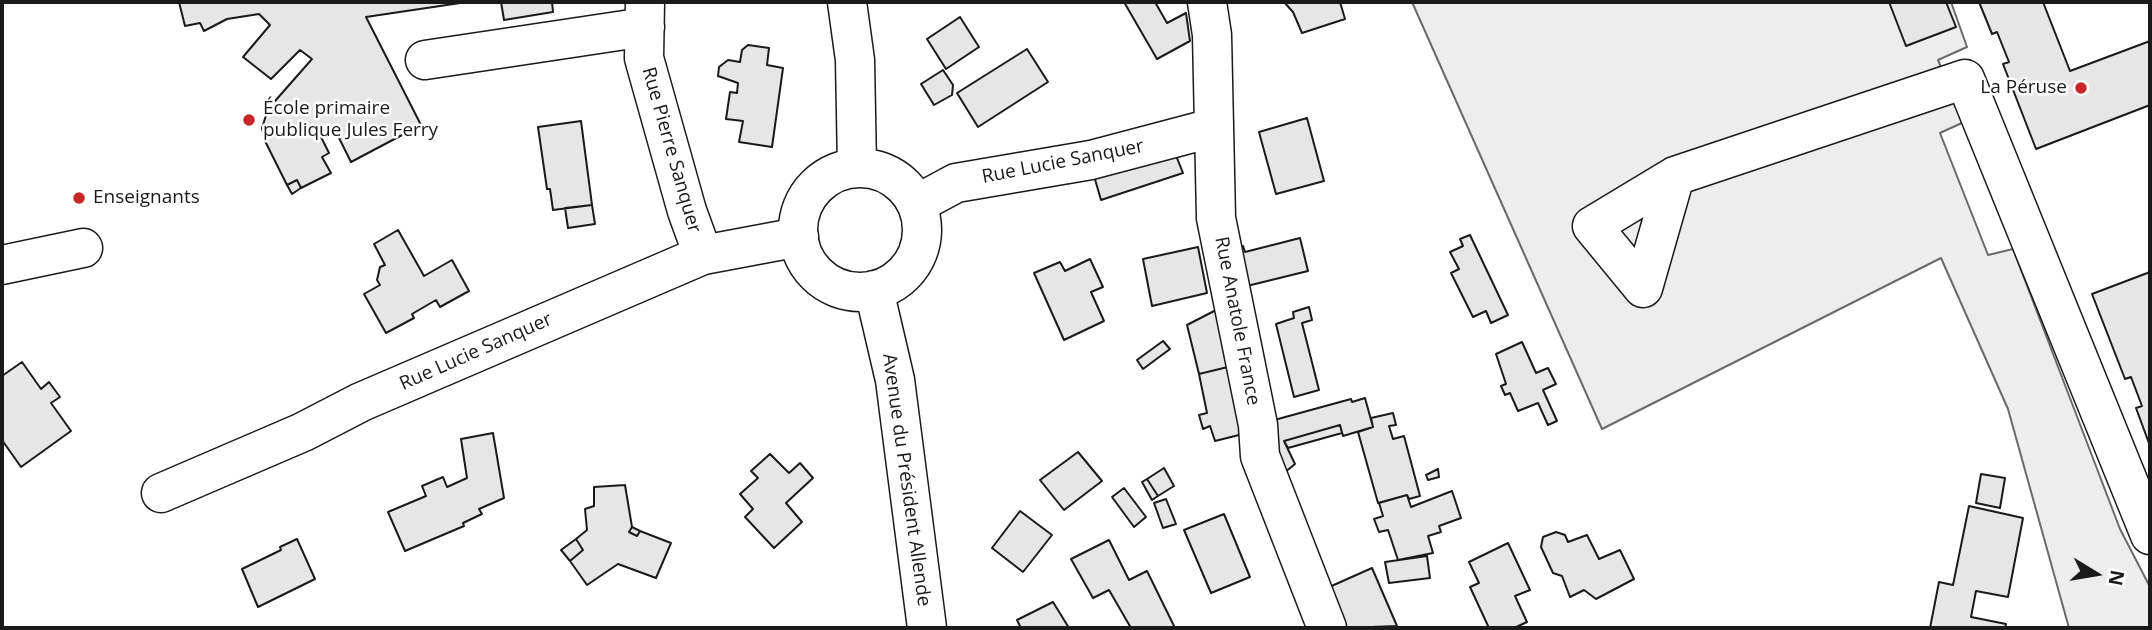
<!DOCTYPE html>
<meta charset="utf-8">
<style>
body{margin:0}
#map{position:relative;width:2152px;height:630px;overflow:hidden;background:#fff;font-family:"Open Sans",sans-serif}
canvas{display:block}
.frame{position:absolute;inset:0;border:4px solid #1a1a1a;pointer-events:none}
.north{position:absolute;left:2061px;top:539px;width:70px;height:70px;-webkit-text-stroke:5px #fff;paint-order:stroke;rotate:101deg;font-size:19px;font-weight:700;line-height:28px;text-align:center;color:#1a1a1a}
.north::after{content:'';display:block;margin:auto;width:24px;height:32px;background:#1a1a1a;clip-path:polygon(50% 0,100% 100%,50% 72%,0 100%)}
</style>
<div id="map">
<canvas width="2152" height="630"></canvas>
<div class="frame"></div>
<div class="north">N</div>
</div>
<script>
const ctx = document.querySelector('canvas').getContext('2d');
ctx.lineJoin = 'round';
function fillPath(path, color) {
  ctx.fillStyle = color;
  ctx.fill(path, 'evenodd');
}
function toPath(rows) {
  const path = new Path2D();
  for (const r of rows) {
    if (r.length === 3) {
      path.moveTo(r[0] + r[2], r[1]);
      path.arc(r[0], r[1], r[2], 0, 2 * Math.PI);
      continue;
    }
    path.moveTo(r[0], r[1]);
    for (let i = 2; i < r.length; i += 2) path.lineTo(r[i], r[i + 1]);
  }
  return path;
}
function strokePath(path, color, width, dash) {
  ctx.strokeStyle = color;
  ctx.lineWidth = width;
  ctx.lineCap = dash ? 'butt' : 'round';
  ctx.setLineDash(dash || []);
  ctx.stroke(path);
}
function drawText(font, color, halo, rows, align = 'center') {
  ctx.font = font + ' "Open Sans",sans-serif';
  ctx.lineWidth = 5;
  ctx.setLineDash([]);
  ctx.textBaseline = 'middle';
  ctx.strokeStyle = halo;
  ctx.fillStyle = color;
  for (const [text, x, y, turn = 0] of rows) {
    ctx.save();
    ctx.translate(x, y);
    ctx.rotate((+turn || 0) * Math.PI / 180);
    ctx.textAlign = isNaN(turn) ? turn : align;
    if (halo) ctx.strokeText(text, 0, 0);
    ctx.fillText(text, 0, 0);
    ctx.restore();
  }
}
const green = toPath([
 [1412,2,1951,2,1967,47,1938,60,1964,122,1940,133,1988,255,2013,249,2120,529,2150,587,2150,628,2069,628,2008,409,1941,258,1602,429,1412,2]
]);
fillPath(green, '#ededed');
strokePath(green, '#6a6a6a', 2);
const building = toPath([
 [179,2,467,2,366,17,421,125,351,162,335,130,321,137,329,153,322,157,331,173,301,188,297,180,287,185,265,141,262,128,268,109,312,59,300,50,271,79,243,57,270,25,259,14,227,19,204,31,200,23,185,26,179,2],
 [501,2,552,2,553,12,504,20,501,2],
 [1124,2,1155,2,1167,23,1186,13,1190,41,1157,59,1124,2],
 [1284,2,1340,2,1345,19,1302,33,1293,12,1284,2],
 [1889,2,1946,2,1956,27,1906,46,1889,2],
 [1979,2,2043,2,2070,71,2150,41,2150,105,2036,149,2003,64,2009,62,1997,32,1992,34,1979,2],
 [960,17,979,47,946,69,927,39,960,17],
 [748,45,769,48,767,65,783,68,772,147,739,142,743,121,726,119,730,92,737,93,738,83,718,76,719,67,728,60,740,62,742,50,748,45],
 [1027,49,1048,82,978,127,957,93,1027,49],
 [943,70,953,85,952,95,934,105,921,84,943,70],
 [1307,118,1324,181,1276,194,1259,132,1307,118],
 [581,121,592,205,553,210,550,189,547,189,538,127,581,121],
 [1171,143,1183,173,1101,200,1092,169,1171,143],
 [297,180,301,188,292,194,287,185,297,180],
 [592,205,595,224,568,228,565,208,592,205],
 [398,230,424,276,452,260,469,291,440,307,436,300,412,314,414,318,386,333,364,294,380,285,377,280,380,267,385,265,374,244,398,230],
 [1470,235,1508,315,1491,323,1486,311,1473,317,1451,273,1459,269,1450,252,1463,246,1460,239,1470,235],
 [1300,238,1308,271,1247,286,1237,248,1243,246,1245,252,1300,238],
 [1198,247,1207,293,1152,306,1143,259,1198,247],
 [1090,259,1103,287,1091,292,1104,321,1064,340,1034,273,1060,262,1065,271,1090,259],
 [2150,272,2150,446,2136,408,2142,406,2131,377,2125,379,2092,294,2150,272],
 [1309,307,1312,320,1302,323,1319,390,1294,397,1276,324,1294,318,1293,312,1309,307],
 [1218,309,1232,366,1199,374,1187,325,1218,309],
 [1163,341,1170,349,1143,369,1137,360,1163,341],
 [1522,342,1536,373,1548,368,1556,384,1543,390,1557,421,1548,425,1538,403,1518,411,1510,393,1505,395,1501,386,1506,384,1496,354,1522,342],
 [22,362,41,389,49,382,60,397,51,403,71,431,21,467,2,440,2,376,22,362],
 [1232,366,1247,433,1215,441,1210,426,1203,429,1199,415,1207,413,1199,374,1232,366],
 [1365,398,1373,427,1343,436,1340,425,1284,441,1295,464,1284,473,1267,422,1351,399,1352,402,1365,398],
 [1393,413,1396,425,1389,426,1393,439,1404,436,1420,496,1409,499,1407,495,1378,503,1358,432,1373,427,1371,418,1393,413],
 [1340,425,1342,433,1288,448,1284,441,1340,425],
 [493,433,504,498,479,509,482,514,463,523,464,526,405,551,388,512,426,496,422,486,443,477,447,487,467,478,461,439,493,433],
 [1078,452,1102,481,1064,510,1040,480,1078,452],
 [770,454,789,473,800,463,813,478,786,503,802,522,774,548,745,517,753,509,740,494,758,478,751,471,770,454],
 [1164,468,1174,486,1158,496,1147,479,1164,468],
 [1438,469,1439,477,1428,480,1426,475,1438,469],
 [1981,474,2005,478,2000,508,1976,503,1981,474],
 [1147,479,1158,496,1152,500,1142,482,1147,479],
 [625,485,632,527,629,532,637,536,640,531,671,543,656,578,618,564,587,585,570,561,583,550,576,539,587,530,585,509,594,506,594,487,625,485],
 [1124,488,1146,517,1134,527,1112,497,1124,488],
 [1452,491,1461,518,1439,526,1441,532,1428,536,1433,553,1398,560,1388,530,1379,532,1374,519,1383,516,1379,503,1407,495,1411,507,1452,491],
 [1166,499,1176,524,1163,528,1154,503,1166,499],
 [1969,506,2023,518,2008,597,1976,591,1971,617,2006,624,2005,628,1930,628,1939,582,1953,585,1969,506],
 [1020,511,1052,535,1023,572,992,548,1020,511],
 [1224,514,1250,577,1211,593,1184,530,1224,514],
 [632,527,640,531,637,536,629,532,632,527],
 [1556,532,1565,535,1568,542,1587,535,1599,559,1620,550,1634,579,1596,599,1584,590,1570,597,1562,576,1553,573,1541,547,1543,537,1556,532],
 [297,539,315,579,258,607,242,569,281,550,280,547,297,539],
 [576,539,583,550,570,561,561,550,576,539],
 [1109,540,1129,580,1147,571,1175,628,1131,628,1109,590,1093,598,1071,559,1109,540],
 [1508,543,1530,590,1515,596,1527,622,1514,628,1489,628,1470,587,1479,583,1469,562,1508,543],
 [1427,556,1430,578,1389,583,1385,562,1427,556],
 [1372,568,1397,626,1345,628,1327,588,1372,568],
 [1053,602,1069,628,1021,628,1017,620,1053,602]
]);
fillPath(building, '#e6e6e6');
strokePath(building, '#1a1a1a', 2);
const minor = toPath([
 [645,2,644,58,687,211,703,255],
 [1207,2,1212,35,1216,218,1258,425,1260,456,1327,628],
 [425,60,645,27],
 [1675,176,1643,288,1592,226,1675,176,1965,79,2150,535],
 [917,204,956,183,1091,160,1212,128],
 [2,265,83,248],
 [161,493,303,432,361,402,703,255,799,237]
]);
const major = toPath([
 [847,2,855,60,857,167],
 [860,230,62],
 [874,290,895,380,927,628]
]);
strokePath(minor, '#1a1a1a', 41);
strokePath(major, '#1a1a1a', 41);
strokePath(minor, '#fff', 38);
strokePath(major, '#fff', 38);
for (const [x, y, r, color] of [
 [2081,88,7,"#c62828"],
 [249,120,7,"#c62828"],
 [79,198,7,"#c62828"]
]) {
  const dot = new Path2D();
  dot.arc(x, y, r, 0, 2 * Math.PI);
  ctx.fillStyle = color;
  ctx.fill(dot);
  strokePath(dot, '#fff', 2.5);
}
drawText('19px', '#1a1a1a', '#fff', [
 ["La Péruse",2067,88,"right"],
 ["École primaire",263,109],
 ["publique Jules Ferry",263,131],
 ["Enseignants",93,198]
], 'left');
drawText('19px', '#1a1a1a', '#fff', [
 ["Rue Pierre Sanquer",671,150,74],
 ["Rue Lucie Sanquer",1063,162,-11],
 ["Rue Anatole France",1237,321,79],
 ["Rue Lucie Sanquer",476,352,-24],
 ["Avenue du Président Allende",906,480,82]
]);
</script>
